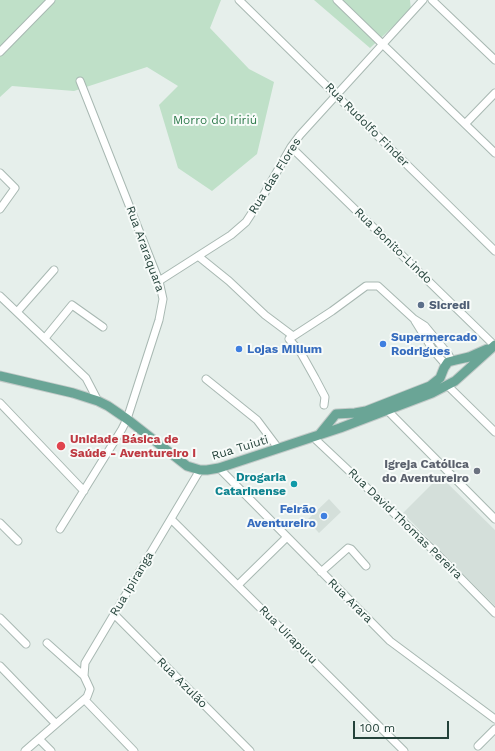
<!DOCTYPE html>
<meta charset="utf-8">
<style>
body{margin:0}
#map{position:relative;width:495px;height:751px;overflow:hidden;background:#e6efeb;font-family:"Work Sans",sans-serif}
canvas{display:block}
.scale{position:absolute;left:353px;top:721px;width:96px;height:18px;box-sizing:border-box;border:2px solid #24423a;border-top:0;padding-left:5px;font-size:12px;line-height:14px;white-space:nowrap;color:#24423a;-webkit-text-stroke:3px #f7fbf9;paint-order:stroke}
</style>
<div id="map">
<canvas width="495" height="751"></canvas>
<div class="scale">100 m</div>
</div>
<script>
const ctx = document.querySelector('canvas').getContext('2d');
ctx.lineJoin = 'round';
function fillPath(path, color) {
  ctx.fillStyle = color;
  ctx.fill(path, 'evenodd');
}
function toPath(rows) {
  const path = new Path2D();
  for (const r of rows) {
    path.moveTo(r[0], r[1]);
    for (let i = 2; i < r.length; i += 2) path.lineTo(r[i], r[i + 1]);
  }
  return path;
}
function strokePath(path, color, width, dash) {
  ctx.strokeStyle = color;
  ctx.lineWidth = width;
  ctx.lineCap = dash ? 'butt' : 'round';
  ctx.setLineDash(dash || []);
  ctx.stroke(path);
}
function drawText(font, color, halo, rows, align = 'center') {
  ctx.font = font + ' "Work Sans",sans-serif';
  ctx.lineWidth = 4;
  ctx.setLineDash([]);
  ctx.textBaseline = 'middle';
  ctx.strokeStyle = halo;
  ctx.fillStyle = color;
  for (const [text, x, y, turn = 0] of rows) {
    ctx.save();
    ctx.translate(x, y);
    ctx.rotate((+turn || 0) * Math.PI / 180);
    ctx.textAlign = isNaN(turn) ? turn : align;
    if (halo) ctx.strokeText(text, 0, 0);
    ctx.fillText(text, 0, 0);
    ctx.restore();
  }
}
fillPath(toPath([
 [440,476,495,530,495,606,403,513],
 [329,499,341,512,319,533,307,520]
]), '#d4dfda');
fillPath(toPath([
 [0,0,221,0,210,28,249,69,274,82,257,154,212,191,178,168,159,105,178,86,147,67,74,91,12,86,0,97],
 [314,0,410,0,411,10,370,48]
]), '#bfe0c8');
const minor = toPath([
 [239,0,495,251],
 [337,0,495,153],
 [432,0,495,60],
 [0,52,51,0],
 [465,124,495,93],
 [291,147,495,346],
 [0,173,15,188,0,209],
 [198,256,229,281,265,315,293,336],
 [159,281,231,235,246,222,263,196,291,147,300,135,423,0],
 [0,296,86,378,98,401],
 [17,312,54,270],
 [415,321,433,350,446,365],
 [45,338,72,305,103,327],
 [206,379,257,420,278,448],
 [448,386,495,432],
 [0,403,84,491],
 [324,405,325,397,315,378,301,353,289,339,332,311,366,286,378,286,414,319,425,326,448,354,452,361],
 [387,410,495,519],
 [313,437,433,550,495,613],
 [219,468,390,641,495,719],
 [171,519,404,751],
 [0,523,18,541],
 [60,529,122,429,127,419,159,320,163,299,159,281,80,81],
 [321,572,348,548,351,549,366,566],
 [238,585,287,537],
 [114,614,250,751],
 [0,618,26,644],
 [47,643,84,676],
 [0,666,56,724],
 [85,700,134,751],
 [39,739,51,751],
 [478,746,495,729],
 [25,751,87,697,90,689,84,676,85,663,200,470]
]);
const major = toPath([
 [0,376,73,393,98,401,108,406,127,419,187,466,200,470,207,470,219,468,340,428,432,393,455,381,495,345],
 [319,435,336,414,355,413,366,411,430,386,440,378,444,368,448,362,456,360,469,357,487,349]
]);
strokePath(minor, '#a8b8b2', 9);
strokePath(major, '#c2cac8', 11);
strokePath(minor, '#fff', 7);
strokePath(major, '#6aa596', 9);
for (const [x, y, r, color] of [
 [421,305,4,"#5c6f8a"],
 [383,344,4,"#3f7fe0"],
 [239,349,4,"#3f7fe0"],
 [61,446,5,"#e0444e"],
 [477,471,4,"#6b7280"],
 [294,484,4,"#0f9aa8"],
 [324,516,4,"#3f7fe0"]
]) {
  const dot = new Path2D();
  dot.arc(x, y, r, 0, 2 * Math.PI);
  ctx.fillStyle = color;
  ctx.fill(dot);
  strokePath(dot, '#f7fbf9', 1.5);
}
drawText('12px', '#2d7a4b', '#f7fbf9', [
 ["Morro do Iririú",215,120]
]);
drawText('12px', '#24423a', '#f7fbf9', [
 ["Rua Rudolfo Finder",367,125,45],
 ["Rua das Flores",275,176,-58],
 ["Rua Bonito-Lindo",393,246,44],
 ["Rua Araraquara",145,249,70],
 ["Rua Tuiuti",240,448,-17],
 ["Rua David Thomas Pereira",405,524,44],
 ["Rua Ipiranga",132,584,-59],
 ["Rua Arara",350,601,45],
 ["Rua Uirapuru",288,635,45],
 ["Rua Azulão",182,683,45]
]);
drawText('bold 12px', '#4e5e75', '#f7fbf9', [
 ["Sicredi",429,305]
], 'left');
drawText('bold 12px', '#366cbe', '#f7fbf9', [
 ["Supermercado",391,337],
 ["Rodrigues",391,351],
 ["Lojas Milium",247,349],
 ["Feirão",316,509,"right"],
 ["Aventureiro",316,523,"right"]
], 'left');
drawText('bold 12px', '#be3a42', '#f7fbf9', [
 ["Unidade Básica de",70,439],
 ["Saúde - Aventureiro I",70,453]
], 'left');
drawText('bold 12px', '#5b616d', '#f7fbf9', [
 ["Igreja Católica",469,464],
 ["do Aventureiro",469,478]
], 'right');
drawText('bold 12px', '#0d838f', '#f7fbf9', [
 ["Drogaria",286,477],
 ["Catarinense",286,491]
], 'right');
</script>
